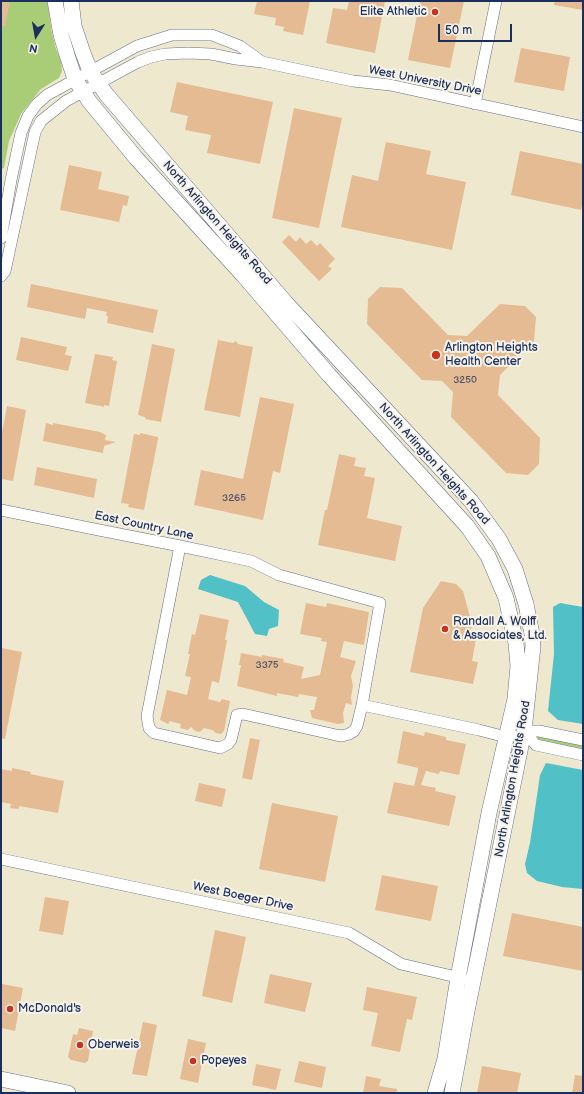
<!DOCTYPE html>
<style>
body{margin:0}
#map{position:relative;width:584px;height:1094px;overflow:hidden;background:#eee8cf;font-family:"Balsamiq Sans",sans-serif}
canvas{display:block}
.frame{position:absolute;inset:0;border:2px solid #1b2f5e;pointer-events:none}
.north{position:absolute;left:16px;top:16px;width:40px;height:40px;-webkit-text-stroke:3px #f7f3e8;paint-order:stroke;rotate:191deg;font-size:11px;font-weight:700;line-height:16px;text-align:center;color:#1b2f5e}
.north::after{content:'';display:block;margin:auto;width:14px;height:18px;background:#1b2f5e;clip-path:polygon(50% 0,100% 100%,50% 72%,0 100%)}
.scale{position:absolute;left:438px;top:24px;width:74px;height:18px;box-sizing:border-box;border:2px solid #1b2f5e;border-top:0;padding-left:5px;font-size:12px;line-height:14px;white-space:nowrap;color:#1b2f5e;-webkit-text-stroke:3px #f7f3e8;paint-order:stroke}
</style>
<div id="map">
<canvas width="584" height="1094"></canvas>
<div class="frame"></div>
<div class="north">N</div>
<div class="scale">50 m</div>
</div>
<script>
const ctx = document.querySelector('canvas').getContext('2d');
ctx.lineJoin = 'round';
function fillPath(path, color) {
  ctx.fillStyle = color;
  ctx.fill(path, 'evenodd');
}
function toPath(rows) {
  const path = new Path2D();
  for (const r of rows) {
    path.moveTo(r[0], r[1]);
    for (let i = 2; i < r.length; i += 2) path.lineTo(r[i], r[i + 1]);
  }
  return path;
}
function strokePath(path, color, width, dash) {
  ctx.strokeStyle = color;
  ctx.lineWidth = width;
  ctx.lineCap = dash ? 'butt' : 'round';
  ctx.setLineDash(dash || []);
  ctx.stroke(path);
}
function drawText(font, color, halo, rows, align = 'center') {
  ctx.font = font + ' "Balsamiq Sans",sans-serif';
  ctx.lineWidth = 4;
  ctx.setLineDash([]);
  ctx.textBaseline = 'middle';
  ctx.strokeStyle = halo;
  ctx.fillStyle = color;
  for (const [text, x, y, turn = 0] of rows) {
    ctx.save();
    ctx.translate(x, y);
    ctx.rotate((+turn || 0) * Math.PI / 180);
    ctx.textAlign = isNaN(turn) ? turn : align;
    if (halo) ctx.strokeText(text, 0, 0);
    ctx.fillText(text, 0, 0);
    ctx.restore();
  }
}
fillPath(toPath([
 [1,1,47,1,52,33,56,49,61,60,62,71,59,78,41,89,21,114,9,141,4,168,1,169],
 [539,736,583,745,583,749,540,741,537,739]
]), '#a9cd77');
fillPath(toPath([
 [210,575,245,586,264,602,279,610,278,626,269,629,267,636,255,634,238,602,198,589,201,580],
 [560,603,583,607,583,724,558,720,548,711,554,654,553,607],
 [546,763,583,770,583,889,562,887,537,881,527,873,525,864,530,843,540,775]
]), '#52c0c7');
fillPath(toPath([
 [1,1,10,1,5,26,1,26],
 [257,1,310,1,303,35,283,31,284,27,275,25,276,18,254,14],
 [349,1,385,1,375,53,326,43,333,8,347,10],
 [420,1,464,1,450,68,408,60],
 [555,1,583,1,583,10,554,5],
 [521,48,570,57,564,91,514,82],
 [177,82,273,102,260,164,207,153,211,135,185,130,188,116,170,112],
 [294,108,342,118,319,228,272,218],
 [386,142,431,151,426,174,466,182,452,250,341,227,352,175,378,181],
 [520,151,583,164,583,201,581,210,511,195],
 [69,165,102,172,98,189,129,196,127,206,123,205,119,222,60,210],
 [289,235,296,242,300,237,306,244,311,240,317,246,320,243,335,259,328,266,332,269,319,281,282,242],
 [31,284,158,310,153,333,107,323,108,316,106,316,107,312,87,308,85,319,27,307],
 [380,287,402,288,448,335,467,336,500,304,525,306,536,317,534,341,500,375,498,395,540,438,539,464,528,475,506,473,451,417,453,392,442,381,422,380,367,324,368,299],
 [21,337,67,347,65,355,72,356,68,371,16,360],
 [218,340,233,343,236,341,238,344,253,347,240,417,204,410],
 [152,344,175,349,161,422,145,419,145,417,138,415],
 [95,354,113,357,112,360,117,361,109,406,104,405,104,407,101,406,85,403],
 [260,397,294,404,280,473,273,471,263,520,194,505,201,470,243,479],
 [7,406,26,410,13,481,1,479,1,438],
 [46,423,53,425,53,423,100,432,106,435,105,440,116,442,104,446,103,453,43,441],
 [140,433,158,437,158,439,144,510,128,507,129,504,121,503,134,434,140,435],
 [339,454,356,458,354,466,366,468,364,476,375,478,367,518,402,526,395,561,318,545,325,510,327,510],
 [37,467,97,479,94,498,34,485],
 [441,581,456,584,463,591,472,624,470,634,476,639,472,661,478,662,473,684,410,672,423,608],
 [306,603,326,607,327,603,369,612,364,645,344,641,340,657,356,661,351,676,353,686,351,698,352,705,346,703,343,713,344,723,338,724,312,718,310,710,314,710,317,697,299,694,298,697,277,693,277,696,237,686,241,665,239,665,241,653,262,657,262,655,284,659,283,662,304,667,301,679,320,675,327,642,321,641,322,638,300,634],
 [200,614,229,620,225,640,227,640,219,683,212,681,208,699,220,702,222,699,230,701,224,731,221,734,216,733,212,730,204,728,200,732,195,731,191,727,188,730,180,728,181,724,170,721,168,724,160,720,167,690,187,695,191,677,185,676,190,654,188,654,192,634,195,635],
 [1,648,22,652,5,739,1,738],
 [403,731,424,736,425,732,446,737,446,740,466,744,459,775,440,771,439,774,426,771,421,785,436,788,435,791,456,796,449,826,387,813,394,782,414,786,418,770,418,768,397,763],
 [250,738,260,740,252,780,242,778],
 [12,768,31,772,30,774,64,781,58,813,19,806,19,809,10,808,11,804,1,802,1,769,12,771],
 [199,783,226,789,222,807,195,801],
 [272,803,338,816,325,882,259,869],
 [382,875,438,886,431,921,375,910],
 [45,897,69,901,63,935,39,931],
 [512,913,583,927,583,971,503,956],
 [215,930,246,937,232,1003,202,996],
 [270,974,312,983,305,1012,264,1003],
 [2,984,23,988,15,1031,1,1028,1,990],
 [367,987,417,997,412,1020,407,1019,400,1052,371,1046,378,1013,363,1010],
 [143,1022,157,1025,147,1076,132,1074],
 [79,1028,93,1031,88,1061,85,1063,71,1060,68,1057,73,1034,77,1035],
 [188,1039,206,1043,198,1083,180,1079],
 [299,1061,326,1067,322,1088,294,1082],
 [256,1064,281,1069,276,1090,252,1085],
 [482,1066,521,1073,517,1093,477,1093],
 [575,1075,583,1076,583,1093,572,1093],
 [366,1076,381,1079,379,1086,397,1089,397,1093,363,1093]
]), '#e5bb93');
const minor = toPath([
 [475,104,496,1],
 [1,238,11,180,21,133,28,116,37,104,47,95,137,46,172,35,212,35,240,46,262,62],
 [1,276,5,271,35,132,41,121,66,101,138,62,151,57,165,54,188,53,211,54,236,59,262,62,353,81,390,85,583,127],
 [1,510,99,530,180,546,251,561,279,575,380,603,362,705,357,726,354,731,349,734,342,736,336,735,243,714,237,715,231,740,228,744,220,748,154,733,149,728,147,716,180,546],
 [362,705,479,730,506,737,512,735],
 [583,740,539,731,524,731,536,745,583,755],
 [1,859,349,933,401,964,465,979]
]);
const major = toPath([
 [55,1,61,35,68,58,75,79,89,101,136,158,243,275,329,375,467,526,488,556,506,598,516,643,518,666,515,699,489,813,458,978,445,1059,435,1093],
 [71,1,74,26,83,53,90,71,106,94,286,303,471,501,499,539,515,569,526,604,532,634,533,646,524,731,467,1011,452,1093],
 [1,1079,68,1093]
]);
strokePath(minor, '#657086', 12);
strokePath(major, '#657086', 16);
strokePath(minor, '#fff', 11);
strokePath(major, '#fff', 15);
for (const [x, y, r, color] of [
 [435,12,4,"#c8321e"],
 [436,355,5,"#c8321e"],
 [445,629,4,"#c8321e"],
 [10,1009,4,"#c8321e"],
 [80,1045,4,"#c8321e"],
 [193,1061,4,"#c8321e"]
]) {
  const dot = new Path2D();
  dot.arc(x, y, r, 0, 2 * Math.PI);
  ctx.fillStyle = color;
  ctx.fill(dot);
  strokePath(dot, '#f7f3e8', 1.5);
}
drawText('10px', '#4e526b', null, [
 ["3250",465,380],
 ["3265",234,498],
 ["3375",267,665]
]);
drawText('12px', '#1b2f5e', '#f7f3e8', [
 ["Elite Athletic",427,12,"right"],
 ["Arlington Heights",445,348],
 ["Health Center",445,362],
 ["Randall A. Wolff",453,622],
 ["& Associates, Ltd.",453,636],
 ["McDonald's",18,1009],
 ["Oberweis",88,1045],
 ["Popeyes",201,1061]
], 'left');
drawText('12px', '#1b2f5e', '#f7f3e8', [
 ["West University Drive",425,81,11],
 ["North Arlington Heights Road",217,223,49],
 ["North Arlington Heights Road",434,464,48],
 ["East Country Lane",144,526,12],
 ["North Arlington Heights Road",513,779,-80],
 ["West Boeger Drive",243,897,12]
]);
</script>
